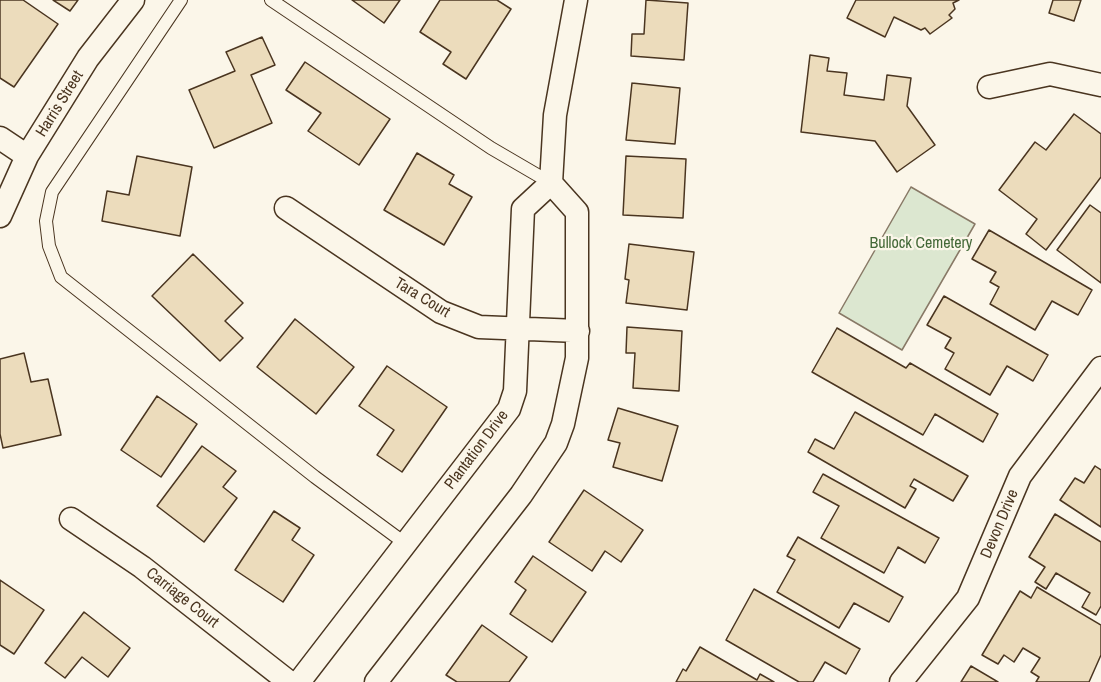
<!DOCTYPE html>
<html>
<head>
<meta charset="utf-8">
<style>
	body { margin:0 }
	canvas { display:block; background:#fbf6e9 }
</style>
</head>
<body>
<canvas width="1101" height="682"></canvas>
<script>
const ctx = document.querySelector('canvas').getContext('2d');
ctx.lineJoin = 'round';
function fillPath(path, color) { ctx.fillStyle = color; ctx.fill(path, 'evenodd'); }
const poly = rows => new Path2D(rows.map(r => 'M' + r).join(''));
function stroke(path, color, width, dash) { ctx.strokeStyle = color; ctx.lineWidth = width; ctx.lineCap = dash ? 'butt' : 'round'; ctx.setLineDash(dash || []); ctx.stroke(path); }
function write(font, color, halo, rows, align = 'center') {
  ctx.font = font + ' "Archivo Narrow",sans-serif'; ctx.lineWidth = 4.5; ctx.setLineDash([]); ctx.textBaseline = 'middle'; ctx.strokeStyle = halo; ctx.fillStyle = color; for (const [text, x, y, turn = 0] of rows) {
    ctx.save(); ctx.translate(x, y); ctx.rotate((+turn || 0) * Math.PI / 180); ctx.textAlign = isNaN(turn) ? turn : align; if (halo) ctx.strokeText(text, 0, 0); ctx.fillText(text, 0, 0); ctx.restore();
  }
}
const green = poly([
	[911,187,975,224,902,350,839,313,911,187]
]);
fillPath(green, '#dce7d0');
stroke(green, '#887966', 1.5);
const building = poly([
	[0,0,23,0,58,24,14,87,0,78,0,0],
	[53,0,78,0,70,11,53,0],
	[352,0,400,0,384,23,352,0],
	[440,0,497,0,511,9,466,79,443,64,451,52,420,32,440,0],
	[646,0,688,3,684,60,631,56,632,34,644,34,646,0],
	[856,0,959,0,953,3,955,9,949,15,952,18,930,34,925,28,921,30,894,17,885,37,847,18,856,0],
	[1053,0,1081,0,1074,21,1049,13,1053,0],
	[262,37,275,65,251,75,272,123,214,148,189,90,235,71,226,52,262,37],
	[810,55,829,58,827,71,847,73,844,95,884,100,887,75,911,78,907,106,935,145,897,172,875,141,801,132,810,55],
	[305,62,390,119,359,165,308,131,321,113,286,90,305,62],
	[632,83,680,88,675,144,626,140,632,83],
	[1074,114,1101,134,1101,177,1046,250,1026,234,1037,219,999,190,1035,142,1046,150,1074,114],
	[417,153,454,175,449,184,472,197,444,245,384,210,417,153],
	[137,156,192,167,180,236,102,221,107,191,129,195,137,156],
	[626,156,686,159,683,218,623,215,626,156],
	[1090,205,1101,213,1101,283,1057,250,1090,205],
	[989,230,1092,290,1078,315,1052,301,1035,330,990,304,999,287,990,282,996,272,972,259,989,230],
	[629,244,694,252,687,310,626,303,629,280,625,279,629,244],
	[193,254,243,303,225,321,243,338,220,361,152,296,193,254],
	[944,296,1048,355,1033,381,1007,366,990,395,945,369,954,353,945,348,951,338,927,325,944,296],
	[295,319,354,367,316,414,257,367,295,319],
	[627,327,682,331,679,391,633,388,635,353,626,353,627,327],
	[837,328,906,368,910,363,998,414,983,442,935,414,923,435,812,372,837,328],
	[24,353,31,382,48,379,61,435,3,448,0,434,0,359,24,353],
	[387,366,447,407,402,472,377,455,394,430,359,406,387,366],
	[157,396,197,424,161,477,121,450,157,396],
	[618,408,678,426,662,481,613,467,620,443,608,440,618,408],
	[855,412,968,476,953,501,914,479,910,486,916,489,905,508,808,452,815,439,834,449,855,412],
	[202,446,236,471,223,487,237,498,204,542,157,506,202,446],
	[1095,466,1101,470,1101,527,1060,500,1075,478,1084,483,1095,466],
	[823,474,939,538,925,563,898,547,884,573,821,538,839,506,813,492,823,474],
	[584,490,643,530,621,562,605,551,592,571,549,542,584,490],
	[274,511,300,528,292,540,314,555,283,602,235,570,274,511],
	[1055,514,1101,542,1101,606,1096,615,1082,607,1090,593,1056,573,1046,589,1035,582,1045,567,1029,557,1055,514],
	[798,537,903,597,889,622,854,603,839,628,777,592,795,560,787,556,798,537],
	[533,556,586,592,552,642,510,614,526,590,515,582,533,556],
	[0,580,44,610,14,654,0,645,0,580],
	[1037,587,1101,625,1101,655,1089,682,1036,682,1039,677,1031,672,1040,658,1023,648,1014,662,1004,655,998,664,982,655,1020,591,1031,598,1037,587],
	[754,589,860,649,846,674,825,662,813,682,799,682,726,640,754,589],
	[84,612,130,648,108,677,82,657,65,678,45,663,84,612],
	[482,625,527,657,509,682,457,682,446,675,482,625],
	[700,647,757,680,760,674,774,682,676,682,683,669,686,671,700,647],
	[971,666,998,682,961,682,971,666]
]);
fillPath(building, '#ecdcbc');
stroke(building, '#4a3520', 1.5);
const service = poly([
	[181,0,52,192,46,221,49,246,61,277,315,477,406,544],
	[271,0,491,148,551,183]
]);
const minor = poly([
	[989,87,1050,74,1101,85],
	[0,138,27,156],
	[286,208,441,312,479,327,578,331],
	[0,216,27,156,88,58,133,0],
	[71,519,142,567,289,682],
	[299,682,509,409,515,391,523,209,551,183],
	[376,682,521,495,556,443,563,424,577,358,577,212,551,183,555,115,576,0],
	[901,682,968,598,1020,476,1101,368]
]);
stroke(service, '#4a3520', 14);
stroke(minor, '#4a3520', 25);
stroke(service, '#fbf6e9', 12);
stroke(minor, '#fbf6e9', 22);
write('16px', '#4a3520', '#fbf6e9', [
	["Harris Street",60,104,-58],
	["Tara Court",422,298,31],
	["Plantation Drive",477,450,-53],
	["Devon Drive",1000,524,-67],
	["Carriage Court",182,598,38]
]);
write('16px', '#436837', '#fbf6e9', [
	["Bullock Cemetery",921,244]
]);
</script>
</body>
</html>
